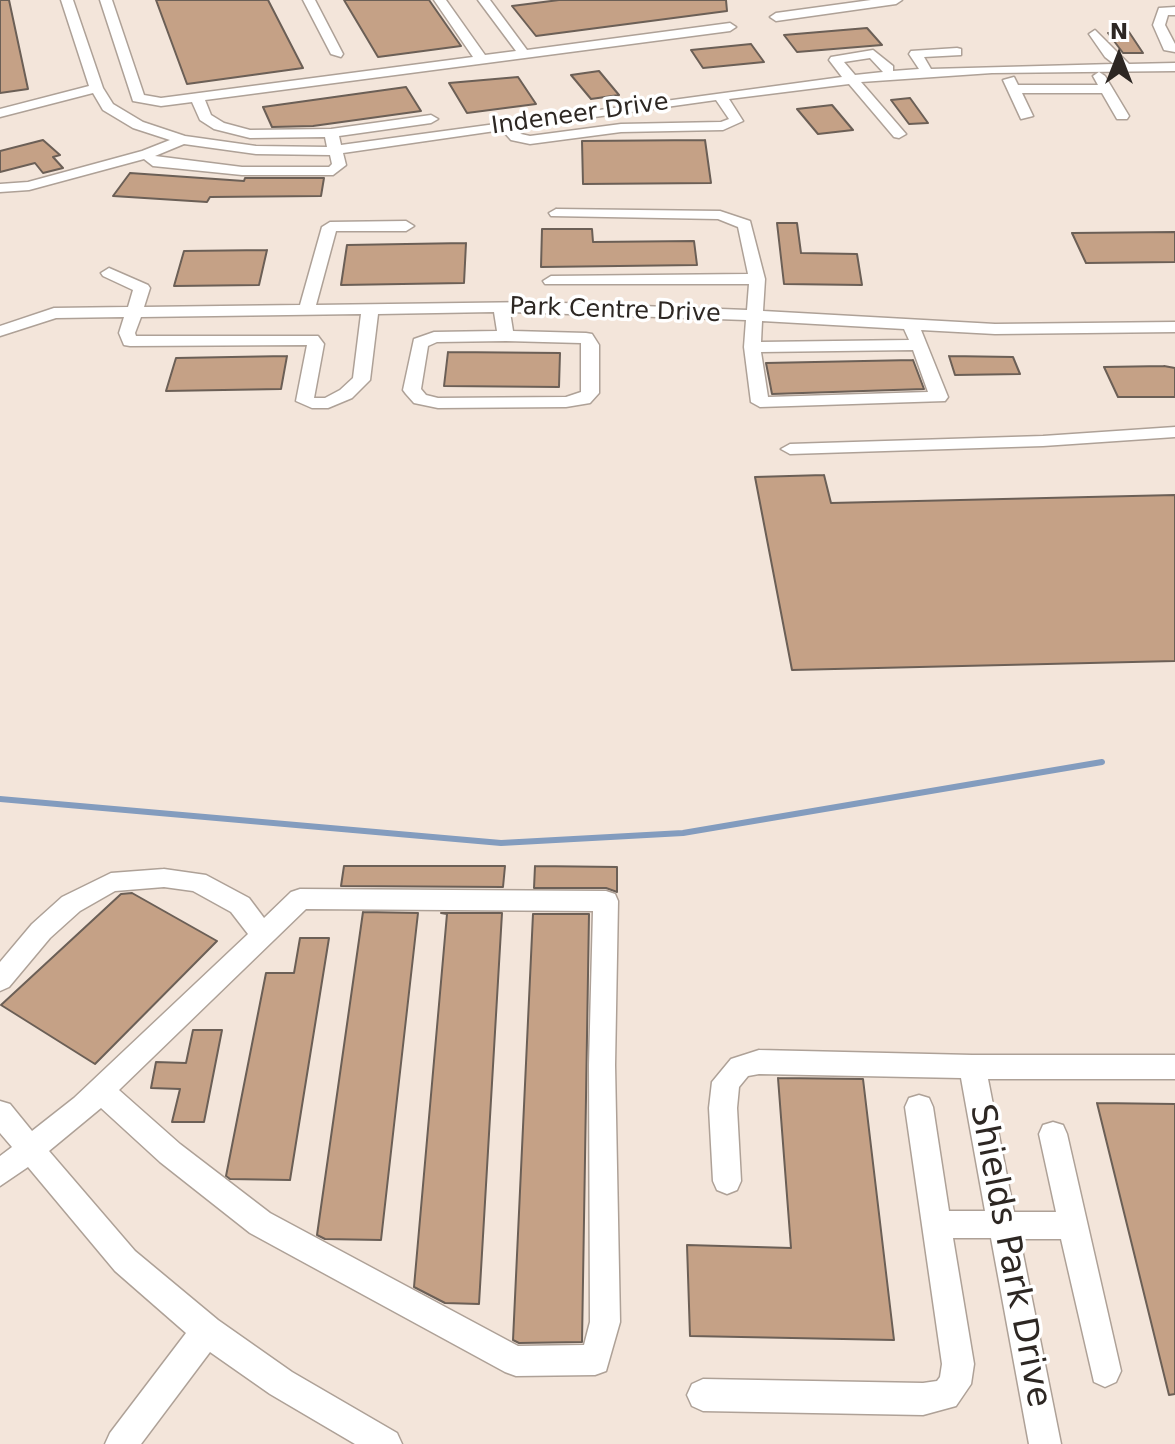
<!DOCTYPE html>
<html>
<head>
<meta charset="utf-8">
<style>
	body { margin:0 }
	#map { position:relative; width:1175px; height:1444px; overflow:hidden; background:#f3e5da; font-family:"DejaVu Sans",sans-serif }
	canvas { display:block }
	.north { position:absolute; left:1079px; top:16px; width:80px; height:80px; -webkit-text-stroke:6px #fff; paint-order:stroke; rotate:0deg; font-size:22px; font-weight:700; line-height:32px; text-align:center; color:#2d2723 }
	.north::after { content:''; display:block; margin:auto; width:28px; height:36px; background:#2d2723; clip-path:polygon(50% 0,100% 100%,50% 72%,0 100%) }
</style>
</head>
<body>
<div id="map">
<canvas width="1175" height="1444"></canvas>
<div class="north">N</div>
</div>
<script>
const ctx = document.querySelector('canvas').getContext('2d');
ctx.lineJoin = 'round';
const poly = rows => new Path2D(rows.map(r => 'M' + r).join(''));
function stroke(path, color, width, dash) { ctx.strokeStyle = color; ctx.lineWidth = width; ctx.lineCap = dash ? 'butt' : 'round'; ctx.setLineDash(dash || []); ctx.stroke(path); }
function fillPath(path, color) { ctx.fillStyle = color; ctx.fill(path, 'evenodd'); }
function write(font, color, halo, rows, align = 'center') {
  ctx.font = font + ' "DejaVu Sans",sans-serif'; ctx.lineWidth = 7; ctx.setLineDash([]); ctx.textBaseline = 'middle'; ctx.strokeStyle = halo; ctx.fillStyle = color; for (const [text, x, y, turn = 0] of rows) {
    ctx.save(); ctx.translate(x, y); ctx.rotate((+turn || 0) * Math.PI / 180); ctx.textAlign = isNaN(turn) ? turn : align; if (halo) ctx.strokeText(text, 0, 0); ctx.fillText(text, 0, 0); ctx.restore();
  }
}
stroke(poly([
	[0,799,501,843,683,833,1102,762]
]), '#839cbe', 6);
const building = poly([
	[0,0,9,0,28,89,0,93,0,0],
	[156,0,268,0,303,68,187,84,156,0],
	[344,0,429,0,461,46,378,57,344,0],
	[559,0,726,0,727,11,536,36,512,6,559,0],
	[867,28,882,45,797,52,784,35,867,28],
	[1129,32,1143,53,1123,53,1108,33,1129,32],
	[751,44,764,62,703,68,691,50,751,44],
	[599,71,619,95,591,99,571,75,599,71],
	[518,77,536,104,467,113,449,83,518,77],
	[406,87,421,111,313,126,272,127,263,107,406,87],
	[910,98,928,123,909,124,891,100,910,98],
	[832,105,853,130,818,134,797,109,832,105],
	[43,140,60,155,53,157,63,168,43,173,35,163,0,172,0,151,43,140],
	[705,140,711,183,583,184,582,141,705,140],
	[130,173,244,181,245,178,324,178,321,196,210,197,207,202,113,196,130,173],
	[777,223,797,223,801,253,857,254,862,285,784,284,777,223],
	[542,229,592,229,593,242,694,241,697,265,541,267,542,229],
	[1175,232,1175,262,1086,263,1072,233,1175,232],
	[466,243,464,283,341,285,347,245,466,243],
	[267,250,259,285,174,286,184,251,267,250],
	[448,352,560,353,559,387,444,386,448,352],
	[287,356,281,389,166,391,176,358,287,356],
	[949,356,1013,357,1020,374,955,375,949,356],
	[913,360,924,389,772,394,766,363,913,360],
	[1164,366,1175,368,1175,397,1118,397,1104,367,1164,366],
	[824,475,831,503,1175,495,1175,661,792,670,755,477,824,475],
	[344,866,505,866,503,887,341,886,344,866],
	[535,866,617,867,617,892,606,888,534,888,535,866],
	[132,893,217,941,95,1064,1,1005,121,894,132,893],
	[363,912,418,913,381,1240,325,1239,317,1235,363,912],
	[441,913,502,913,479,1304,445,1303,414,1287,447,914,441,913],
	[533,914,589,914,582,1342,519,1343,513,1340,533,914],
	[300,938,329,938,290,1180,230,1179,226,1176,266,973,294,973,300,938],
	[193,1030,222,1030,204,1122,172,1122,180,1089,151,1088,156,1062,186,1063,193,1030],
	[778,1078,863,1079,894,1340,690,1336,687,1245,791,1248,778,1078],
	[1097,1103,1175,1104,1175,1394,1169,1395,1097,1103]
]);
fillPath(building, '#c5a186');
stroke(building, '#6b5f56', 2);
const minor = poly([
	[61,0,73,0,103,88,113,104,143,122,185,136,256,146,327,147,325,137,250,138,214,129,200,120,192,102,161,106,133,101,100,0,112,0,144,95,161,98,473,57,434,0,446,0,485,55,516,51,478,0,490,0,527,50,730,23,736,27,730,31,205,100,211,115,224,123,250,130,331,129,431,115,438,119,431,123,339,136,341,145,842,77,829,60,831,57,873,50,893,66,893,71,919,69,909,54,911,51,957,48,961,49,961,55,924,57,931,69,1114,64,1105,57,1089,34,1095,30,1129,64,1175,63,1175,71,992,73,861,82,906,134,899,138,894,137,849,84,729,99,743,121,723,130,621,132,530,144,511,140,502,130,343,153,346,165,333,175,242,175,153,166,144,159,29,190,0,192,0,184,28,182,142,151,170,140,133,128,103,110,93,93,0,117,0,109,89,86,61,0],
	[870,58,883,72,855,75,844,62,870,58],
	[716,100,729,119,721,122,621,124,530,136,521,134,516,128,716,100],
	[184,144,256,154,330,155,332,164,329,167,242,167,155,156,184,144],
	[303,0,315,0,343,54,341,57,331,54,303,0],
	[871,0,902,0,896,4,776,21,770,17,776,13,871,0],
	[1175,7,1175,15,1168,15,1165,25,1175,44,1175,52,1164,50,1153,25,1159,8,1175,7],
	[1099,72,1105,76,1129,116,1127,119,1117,119,1102,93,1022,93,1033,116,1021,119,1003,80,1014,77,1018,85,1098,85,1093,76,1099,72],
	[556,209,720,211,750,221,765,279,763,311,995,324,1175,322,1175,332,995,334,921,330,948,397,945,401,760,407,751,402,744,347,746,320,510,312,513,331,586,333,592,334,599,345,599,393,590,403,566,407,438,408,414,403,406,394,403,390,414,339,434,332,497,331,494,312,378,314,370,380,352,398,328,408,312,408,296,401,307,345,130,346,124,345,119,333,124,317,56,318,0,336,0,326,54,308,128,307,133,290,103,276,101,273,109,268,148,285,150,288,144,307,300,305,322,227,330,222,406,221,414,226,406,231,336,231,316,305,536,302,747,310,749,284,545,284,543,281,551,276,748,274,738,227,718,219,551,216,549,213,556,209],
	[361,314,353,378,340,390,325,398,314,398,324,344,318,336,136,336,135,333,141,317,361,314],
	[762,321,904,329,909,340,761,342,762,321],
	[506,341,581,343,581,392,566,397,438,398,426,395,421,389,428,346,437,342,506,341],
	[913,350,928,392,768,397,761,352,913,350],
	[1175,427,1175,437,1043,446,790,454,781,449,790,444,1043,436,1175,427],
	[164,869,206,875,249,898,264,918,291,892,300,889,606,891,615,894,618,901,615,1065,620,1322,606,1371,595,1375,516,1376,505,1372,250,1233,160,1162,101,1108,49,1151,135,1251,218,1320,292,1372,397,1433,402,1444,355,1444,270,1394,210,1352,141,1444,105,1444,110,1433,186,1333,115,1271,28,1167,0,1186,0,1156,12,1147,0,1133,0,1101,10,1104,32,1131,74,1098,248,934,231,912,193,891,164,887,115,891,80,911,50,938,9,987,0,991,0,962,32,924,62,897,111,873,164,869],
	[306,909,593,911,589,1065,590,1322,584,1345,518,1346,270,1213,180,1144,119,1090,306,909],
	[759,1050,972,1055,1175,1055,1175,1079,988,1079,1014,1212,1056,1212,1039,1134,1043,1125,1053,1122,1063,1125,1067,1134,1121,1371,1116,1382,1105,1387,1094,1382,1061,1239,1020,1239,1061,1444,1029,1444,991,1238,953,1238,974,1364,971,1384,956,1406,923,1415,703,1411,692,1406,687,1395,692,1384,703,1379,923,1383,937,1381,940,1377,942,1364,905,1107,909,1098,919,1095,929,1098,933,1107,949,1211,985,1211,961,1078,759,1074,748,1076,739,1087,737,1108,741,1181,737,1190,727,1194,717,1190,713,1181,709,1108,712,1082,731,1059,759,1050]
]);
stroke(minor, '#aea197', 3);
fillPath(minor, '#fff');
write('24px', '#2d2723', '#fff', [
	["Indeneer Drive",580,115,-8],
	["Park Centre Drive",615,311,2]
]);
write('34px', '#2d2723', '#fff', [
	["Shields Park Drive",1009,1256,79]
]);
</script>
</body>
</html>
